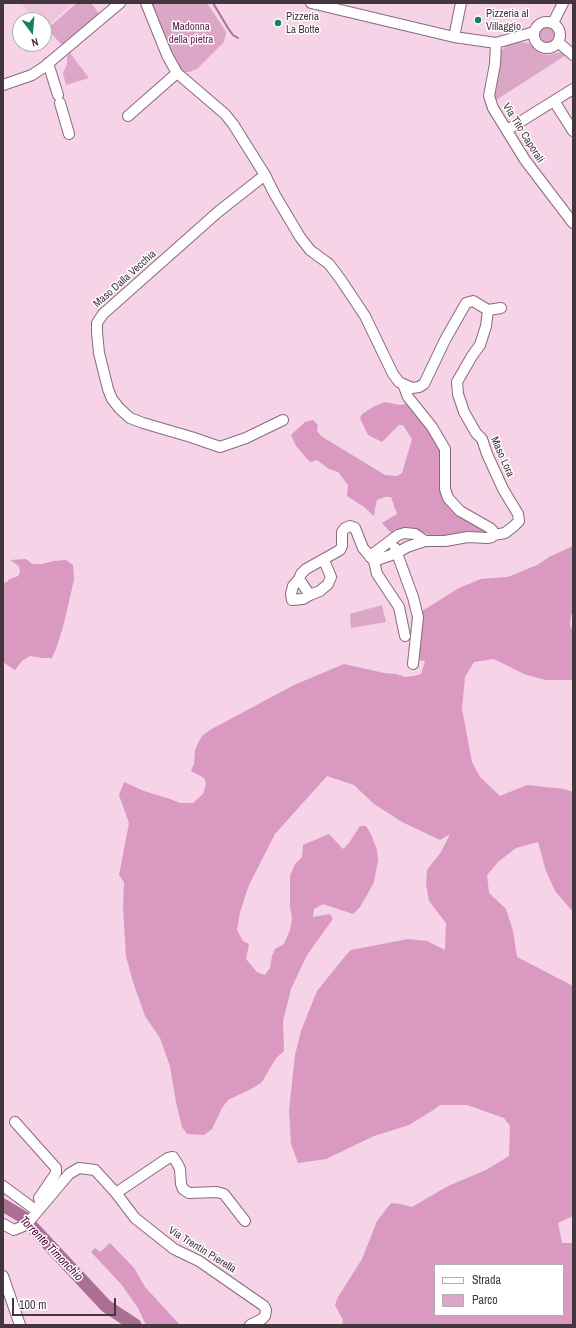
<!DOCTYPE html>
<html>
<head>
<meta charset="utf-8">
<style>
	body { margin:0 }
	#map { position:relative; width:576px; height:1328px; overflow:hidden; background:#f6d3e7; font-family:"Archivo Narrow",sans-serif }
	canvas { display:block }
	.frame { position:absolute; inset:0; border:4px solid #44363e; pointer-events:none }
	.legend { position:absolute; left:434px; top:1264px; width:130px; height:52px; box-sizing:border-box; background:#fff; border:1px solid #b4afb2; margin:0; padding:5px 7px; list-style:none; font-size:12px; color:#44363e }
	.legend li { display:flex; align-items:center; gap:8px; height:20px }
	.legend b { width:20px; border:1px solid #b4afb2 }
	.north { position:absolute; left:12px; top:12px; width:40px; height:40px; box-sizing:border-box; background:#fff; border:1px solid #b4afb2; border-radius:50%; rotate:164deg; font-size:11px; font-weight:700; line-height:16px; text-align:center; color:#44363e }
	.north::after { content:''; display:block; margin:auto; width:14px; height:18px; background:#18805a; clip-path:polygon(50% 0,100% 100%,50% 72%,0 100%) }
	.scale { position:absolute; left:12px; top:1298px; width:104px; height:18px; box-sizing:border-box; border:2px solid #44363e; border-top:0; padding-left:5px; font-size:12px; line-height:14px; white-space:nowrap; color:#44363e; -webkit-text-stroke:3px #fff; paint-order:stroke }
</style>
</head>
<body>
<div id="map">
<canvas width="576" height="1328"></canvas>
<div class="frame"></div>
<ul class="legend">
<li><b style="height:5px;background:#fff"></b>Strada</li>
<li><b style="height:11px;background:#dca6c6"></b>Parco</li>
</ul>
<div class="north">N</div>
<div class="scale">100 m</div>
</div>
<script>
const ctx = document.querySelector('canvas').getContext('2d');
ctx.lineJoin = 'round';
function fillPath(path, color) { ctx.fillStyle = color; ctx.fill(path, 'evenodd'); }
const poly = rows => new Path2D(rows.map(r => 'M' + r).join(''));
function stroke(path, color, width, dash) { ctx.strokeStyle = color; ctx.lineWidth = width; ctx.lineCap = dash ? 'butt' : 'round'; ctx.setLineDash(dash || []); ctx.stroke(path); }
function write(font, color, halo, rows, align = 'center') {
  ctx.font = font + ' "Archivo Narrow",sans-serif'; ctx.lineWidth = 3; ctx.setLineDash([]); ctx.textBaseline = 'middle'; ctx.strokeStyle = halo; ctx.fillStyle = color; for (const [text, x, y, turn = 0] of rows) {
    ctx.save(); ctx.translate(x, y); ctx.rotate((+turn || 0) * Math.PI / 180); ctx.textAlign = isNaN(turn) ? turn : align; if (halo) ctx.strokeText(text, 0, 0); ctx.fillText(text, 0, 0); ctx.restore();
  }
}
fillPath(poly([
	[20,3,73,3,44,29,44,20,36,20]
]), '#efc5dd');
fillPath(poly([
	[77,3,91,3,100,15,63,46,47,29],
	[148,3,207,3,225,30,226,33,224,42,197,69,189,72,178,72],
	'538 35a9 9 0 1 1 18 0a9 9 0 1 1-18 0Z',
	[519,42,529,43,536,51,542,54,549,55,562,52,566,55,493,102,500,52,507,45],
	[70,53,89,78,66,85,63,73,67,64,67,56],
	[382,605,386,622,351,628,350,614]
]), '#dca6c6');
fillPath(poly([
	[384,402,400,405,411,403,440,447,440,473,443,494,492,533,460,533,434,537,416,529,411,528,401,529,392,534,382,523,397,514,391,497,384,497,377,500,375,509,374,516,364,507,347,496,348,485,338,472,329,469,317,460,310,462,296,446,291,435,305,422,313,420,318,425,317,431,321,436,385,475,397,476,402,473,412,439,403,425,399,425,382,442,368,435,360,418,362,414,373,407],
	[573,546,573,615,571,614,570,625,573,632,573,680,545,680,524,674,494,659,474,662,465,677,462,709,472,762,480,777,500,796,527,785,564,789,573,792,573,912,555,891,546,871,538,842,516,848,498,862,487,875,489,893,506,909,513,931,517,957,573,986,573,1216,558,1223,562,1243,573,1243,573,1325,342,1325,343,1320,335,1305,338,1297,362,1259,377,1221,391,1203,400,1204,412,1207,448,1186,486,1170,509,1156,510,1126,504,1118,467,1105,440,1105,435,1109,409,1125,374,1136,326,1159,298,1163,291,1144,289,1110,295,1055,301,1031,317,991,346,955,351,950,408,939,427,941,445,950,446,923,429,901,426,884,427,870,441,852,450,834,440,840,402,822,374,804,354,785,327,776,275,834,249,885,240,912,237,930,243,941,249,944,246,959,257,972,265,975,270,968,272,956,275,949,284,944,290,930,292,918,290,907,290,876,295,864,302,857,303,845,329,834,343,849,349,843,360,826,366,826,371,834,377,850,378,860,374,882,367,895,360,907,353,914,323,904,314,909,313,917,330,914,333,919,307,955,291,989,283,1021,284,1051,276,1058,262,1082,253,1088,228,1100,222,1108,212,1129,204,1135,187,1134,182,1127,176,1102,170,1066,160,1038,145,1016,133,982,126,956,123,908,124,882,119,875,129,823,119,795,124,782,144,791,170,799,180,803,193,803,203,794,206,784,204,778,191,771,194,764,195,751,198,743,202,736,210,730,294,685,344,664,384,673,396,674,405,677,414,676,421,674,425,661,418,660,419,613,459,588,481,579,508,577,537,565,549,557],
	[435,1265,563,1265,563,1315,435,1315],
	[26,559,32,564,42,564,54,561,66,560,73,565,74,580,63,627,56,649,52,658,43,658,30,656,22,661,15,670,3,662,3,584,8,581,8,580,18,576,20,573,19,566,10,560],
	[110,1243,134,1268,145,1287,180,1325,146,1325,138,1308,121,1284,91,1252,95,1248,100,1252]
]), '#d999c0');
stroke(poly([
	[213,3,228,28,233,35,238,38]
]), '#ac6f94', 2);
stroke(poly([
	[3,1205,23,1217,106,1306,135,1325]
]), '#ac6f94', 13);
const minor = poly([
	[146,3,167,55,177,73,225,114,233,124,265,175,275,195,300,237,310,250,329,264,341,280,365,316,393,374,399,382,412,388,419,387,424,384,445,340,466,303,473,301,488,310,501,308],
	[311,3,454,37,496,43,534,32],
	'534 35a13 13 0 1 1 26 0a13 13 0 1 1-26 0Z',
	[553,23,563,3],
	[454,37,461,3],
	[558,42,573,55],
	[496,43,495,64,489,96,493,108,525,160,573,223],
	[48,63,58,95],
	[3,85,32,75,44,67,120,3],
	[554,101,573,131],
	[60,103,69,134],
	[128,116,177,73],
	[507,130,573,89],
	[265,175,218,212,103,314,97,323,97,332,99,353,108,389,112,399,119,408,130,418,143,423,191,437,220,447,246,438,283,420],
	[488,310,486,326,480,345,472,356,457,382,458,394,464,412,476,433,482,439,487,454,503,489,518,514,519,521,514,526,505,533,494,535],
	[395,548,413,597,418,617,413,664],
	[370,557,374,553,398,535,405,533,415,534,425,541,445,541,468,537,487,538,492,537,494,534,493,531,490,528,460,511,448,498,445,489,445,449,432,427,408,397,403,384],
	[374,561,377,574,399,607,405,636],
	[299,579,310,595,320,591,328,584,331,577,326,565,322,560],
	[310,595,303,599,292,600,291,594,293,586,299,579,301,574,306,569,340,550,342,546,342,532,345,528,350,526,355,528,363,548,374,561,397,553,407,547,425,541],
	[15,1122,56,1168,56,1173,39,1198,41,1206],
	[3,1186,37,1211],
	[116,1193,168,1158,173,1157,177,1163,180,1169,181,1184,183,1189,189,1193,217,1192,224,1194,245,1221],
	[3,1224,14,1230,26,1225,69,1174,79,1168,95,1170,116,1193,135,1218,174,1249,199,1261,264,1306,266,1310,265,1316,262,1319,250,1325],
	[3,1276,20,1325]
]);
stroke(minor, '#896a7d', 12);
stroke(minor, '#fff', 10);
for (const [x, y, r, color] of [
	[478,20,4,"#18805a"],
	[278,23,4,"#18805a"]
]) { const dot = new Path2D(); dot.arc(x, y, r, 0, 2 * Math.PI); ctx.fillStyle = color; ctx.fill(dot); stroke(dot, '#fff', 1.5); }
write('11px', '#44363e', '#fff', [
	["Pizzeria al",486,14],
	["Villaggio",486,27],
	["Pizzeria",286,17],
	["La Botte",286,30]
], 'left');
write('11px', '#681d50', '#fff', [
	["Madonna",191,27],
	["della pietra",191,40]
]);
write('11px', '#44363e', '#fff', [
	["Via Tito Caporali",523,133,58],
	["Maso Dalla Vecchia",125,279,-42],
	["Maso Lora",502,457,66],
	["Via Trentin Pierella",202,1250,32]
]);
write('italic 12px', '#53063d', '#fff', [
	["Torrente Timonchio",51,1249,46]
]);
</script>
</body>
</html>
